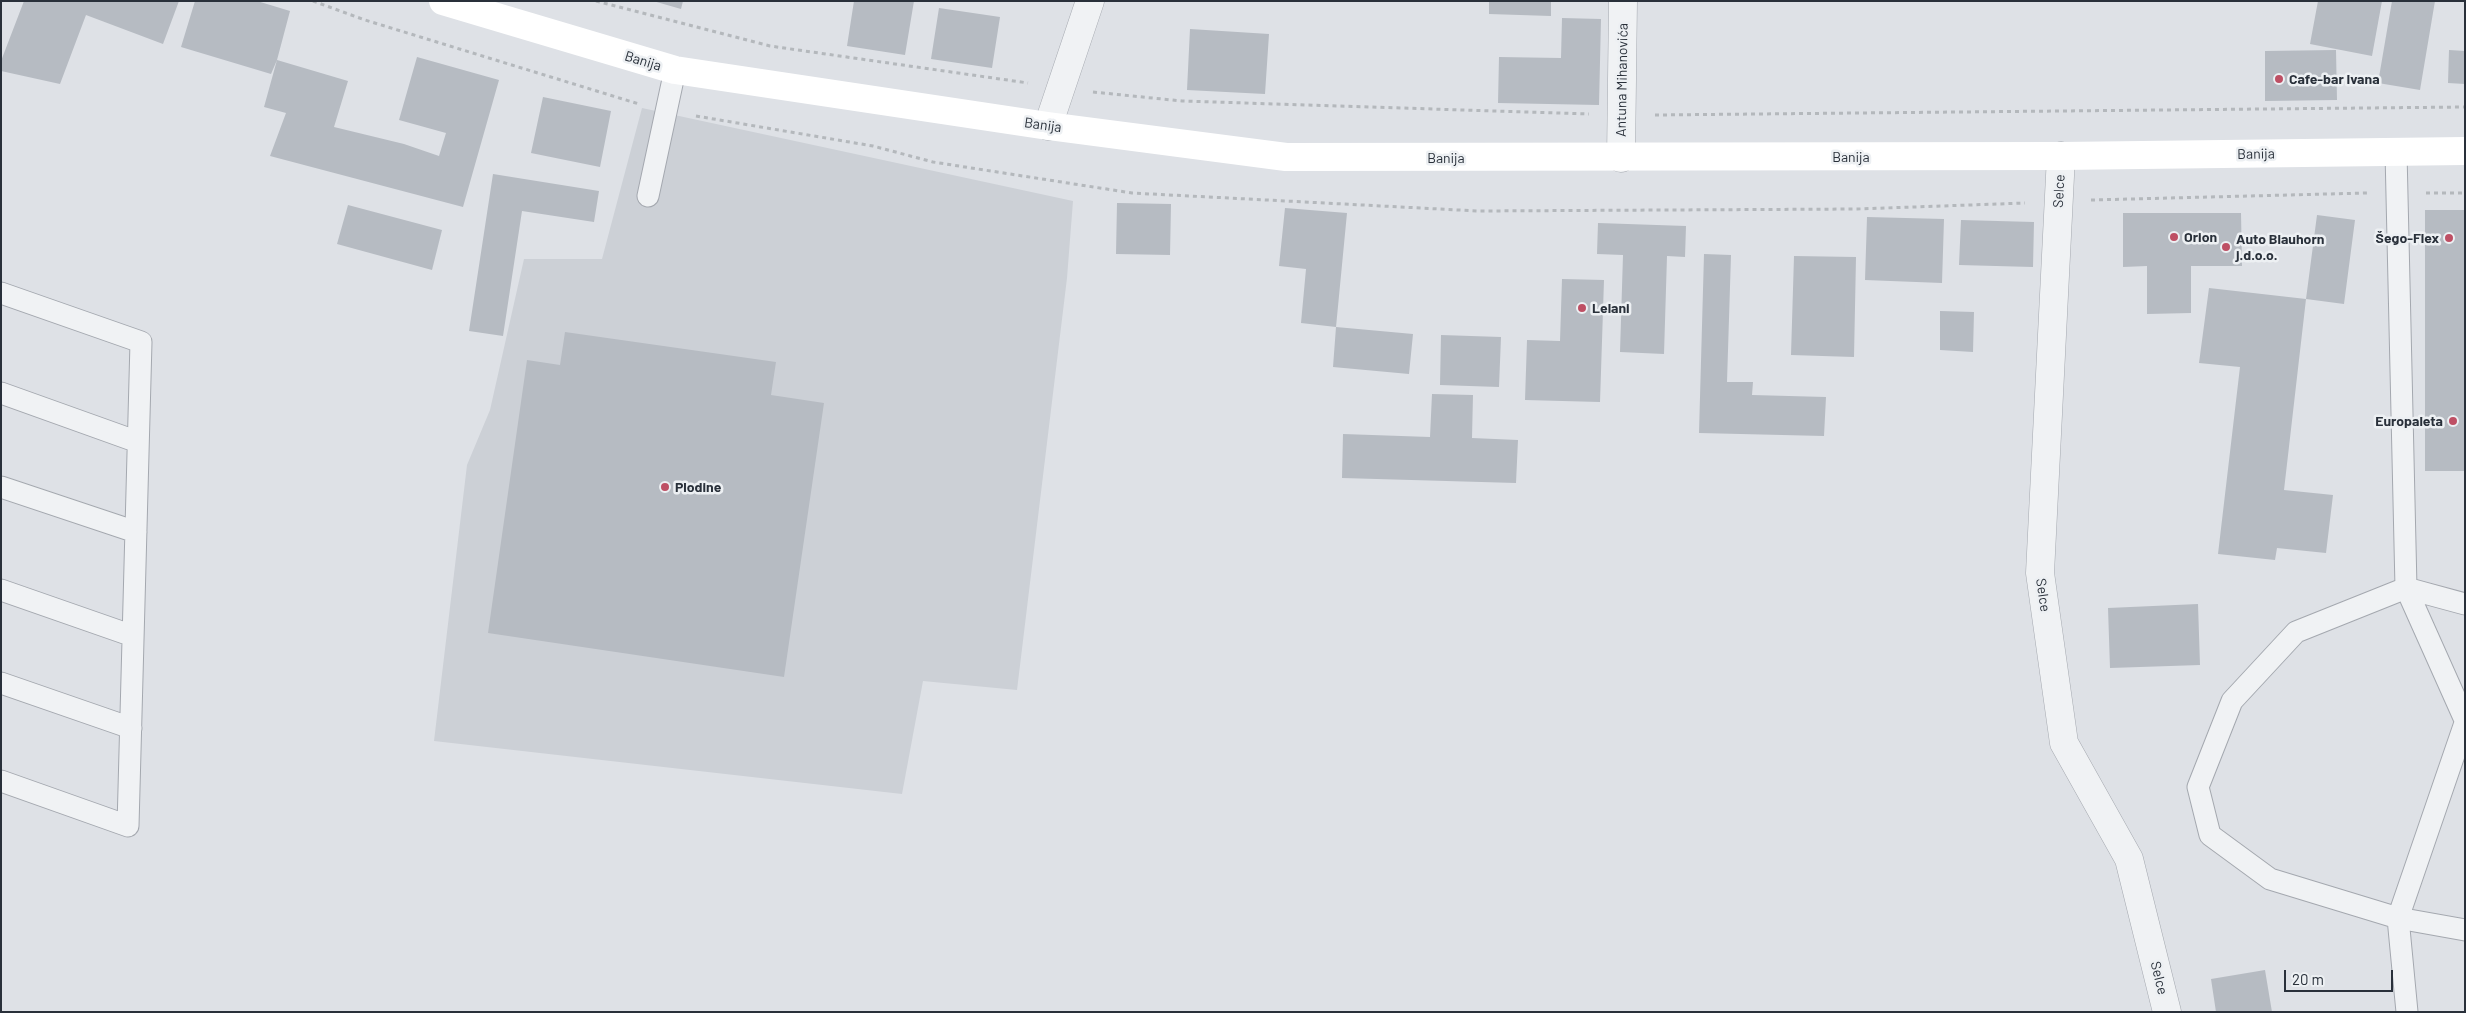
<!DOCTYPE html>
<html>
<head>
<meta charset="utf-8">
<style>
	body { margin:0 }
	#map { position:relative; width:2466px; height:1013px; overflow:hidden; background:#dee1e6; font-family:Barlow,sans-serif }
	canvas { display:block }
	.frame { position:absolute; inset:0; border:2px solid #29303a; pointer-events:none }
	.scale { position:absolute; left:2284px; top:970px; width:109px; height:22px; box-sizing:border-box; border:2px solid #29303a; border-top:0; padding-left:6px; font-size:15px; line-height:18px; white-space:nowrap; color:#29303a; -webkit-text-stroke:4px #edf0f3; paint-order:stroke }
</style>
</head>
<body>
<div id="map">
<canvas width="2466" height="1013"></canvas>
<div class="frame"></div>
<div class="scale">20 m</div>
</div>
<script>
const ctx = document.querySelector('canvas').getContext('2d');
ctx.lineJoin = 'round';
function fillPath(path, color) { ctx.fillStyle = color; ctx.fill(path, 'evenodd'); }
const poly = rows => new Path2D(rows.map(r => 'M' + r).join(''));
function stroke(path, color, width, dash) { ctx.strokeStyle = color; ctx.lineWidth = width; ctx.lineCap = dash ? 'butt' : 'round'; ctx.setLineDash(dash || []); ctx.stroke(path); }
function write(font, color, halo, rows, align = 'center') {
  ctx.font = font + ' Barlow,sans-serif'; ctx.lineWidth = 5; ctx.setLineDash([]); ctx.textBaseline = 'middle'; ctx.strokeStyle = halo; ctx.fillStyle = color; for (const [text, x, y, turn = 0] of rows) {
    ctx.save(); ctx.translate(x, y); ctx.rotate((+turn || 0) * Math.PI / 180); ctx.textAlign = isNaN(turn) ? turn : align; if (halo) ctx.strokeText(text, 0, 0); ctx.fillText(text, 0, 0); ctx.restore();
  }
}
fillPath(poly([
	[642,108,1073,201,1067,278,1017,690,923,681,902,794,434,741,467,465,490,410,524,259,602,259]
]), '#ccd0d6');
fillPath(poly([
	[24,1,179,1,163,44,86,15,60,84,1,71,1,61],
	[195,1,257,1,290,11,277,60,271,74,181,47],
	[653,1,683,1,681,9],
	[854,1,914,1,905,55,847,46],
	[1489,1,1551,1,1551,16,1489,14],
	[2318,1,2382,1,2372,56,2310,44],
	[2392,1,2435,1,2420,90,2378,83],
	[939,8,1000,17,992,68,931,59],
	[1562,18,1601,19,1599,105,1498,103,1499,57,1561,58],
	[1190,29,1269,34,1265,94,1187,90],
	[2336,50,2337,100,2265,101,2265,51],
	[2449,50,2465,51,2465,84,2448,83],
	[417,57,499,80,463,207,270,156,286,113,264,107,277,60,348,81,334,127,404,144,439,156,446,133,399,120],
	[543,97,611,111,600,167,531,153],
	[493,174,599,191,594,222,522,211,503,336,469,331],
	[1117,203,1171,204,1170,255,1116,254],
	[348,205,442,230,432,270,337,244],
	[1285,208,1347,213,1336,327,1301,323,1306,269,1279,266],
	[2425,210,2465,210,2465,471,2425,471],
	[2123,213,2241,213,2242,266,2191,266,2191,313,2147,314,2147,266,2123,267],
	[2317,215,2355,220,2344,304,2306,299],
	[1867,217,1944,219,1942,283,1865,280],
	[1961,220,2034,222,2033,267,1959,265],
	[1598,223,1686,226,1685,257,1667,256,1664,354,1620,352,1623,255,1597,254],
	[1704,254,1731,255,1727,382,1753,382,1752,395,1826,397,1824,436,1699,433],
	[1794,256,1856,257,1854,357,1791,355],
	[1562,279,1604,280,1600,402,1525,400,1527,340,1560,341],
	[2209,288,2306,299,2284,490,2333,495,2326,553,2277,548,2275,560,2218,554,2240,367,2199,363],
	[1940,311,1974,312,1973,352,1940,350],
	[1336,327,1413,334,1409,374,1333,367],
	[565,332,776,362,771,395,824,403,784,677,488,633,527,360,560,365],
	[1441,335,1501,337,1499,387,1440,385],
	[1432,394,1473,395,1472,438,1518,440,1516,483,1342,478,1343,434,1430,437],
	[2198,604,2200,665,2110,668,2108,608],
	[2265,970,2272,1012,2216,1012,2211,979]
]), '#b6bbc2');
const service = poly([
	[2396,152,2406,588,2465,720],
	[648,196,675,70],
	[1,293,141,342,128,826,1,781],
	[1,393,138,442],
	[1,487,136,532],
	[1,590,133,636],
	[2465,604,2406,588,2296,632,2232,701,2198,787,2210,835,2270,879,2398,918,2465,930],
	[1,683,131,728],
	[2407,1012,2398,918,2465,723]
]);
const minor = poly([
	[1048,126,1090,1],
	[2061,156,2040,573,2064,743,2129,859,2167,1012],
	[1621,158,1623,1]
]);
stroke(service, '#a4a8af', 23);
stroke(minor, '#a4a8af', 29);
stroke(poly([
	[313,1,365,20,639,104],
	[596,1,770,46,1028,83],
	[1093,92,1182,101,1589,114],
	[1655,115,2465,107],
	[696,116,873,146,933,162,1132,193,1478,211,1857,209,2025,203],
	[2426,193,2465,193],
	[2091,200,2367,193]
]), '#b4b8bc', 3, [4, 4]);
stroke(service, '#f0f2f4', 21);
stroke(minor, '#f0f2f4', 28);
stroke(poly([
	[443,1,675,70,1048,126,1286,157,2061,156,2465,151]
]), '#fff', 28);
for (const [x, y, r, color] of [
	[2279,79,5,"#be4f64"],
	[2174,237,5,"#be4f64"],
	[2449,238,5,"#be4f64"],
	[2226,247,5,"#be4f64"],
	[1582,308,5,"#be4f64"],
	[2453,421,5,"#be4f64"],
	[665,487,5,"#be4f64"]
]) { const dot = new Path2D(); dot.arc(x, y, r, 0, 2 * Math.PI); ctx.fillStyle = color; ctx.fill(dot); stroke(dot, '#edf0f3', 2); }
write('14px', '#29303a', '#edf0f3', [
	["Banija",643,61,17],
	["Antuna Mihanovića",1622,80,-89],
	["Banija",1043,125,8],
	["Banija",2256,154,-1],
	["Banija",1851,157],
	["Banija",1446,158],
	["Selce",2059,191,-87],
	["Selce",2043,595,82],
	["Selce",2159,978,76]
]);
write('bold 14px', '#29303a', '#edf0f3', [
	["Cafe-bar Ivana",2289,79],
	["Orion",2184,237],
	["Šego-Flex",2439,238,"right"],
	["Auto Blauhorn",2236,239],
	["j.d.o.o.",2236,255],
	["Lelani",1592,308],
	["Europaleta",2443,421,"right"],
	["Plodine",675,487]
], 'left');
</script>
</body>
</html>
